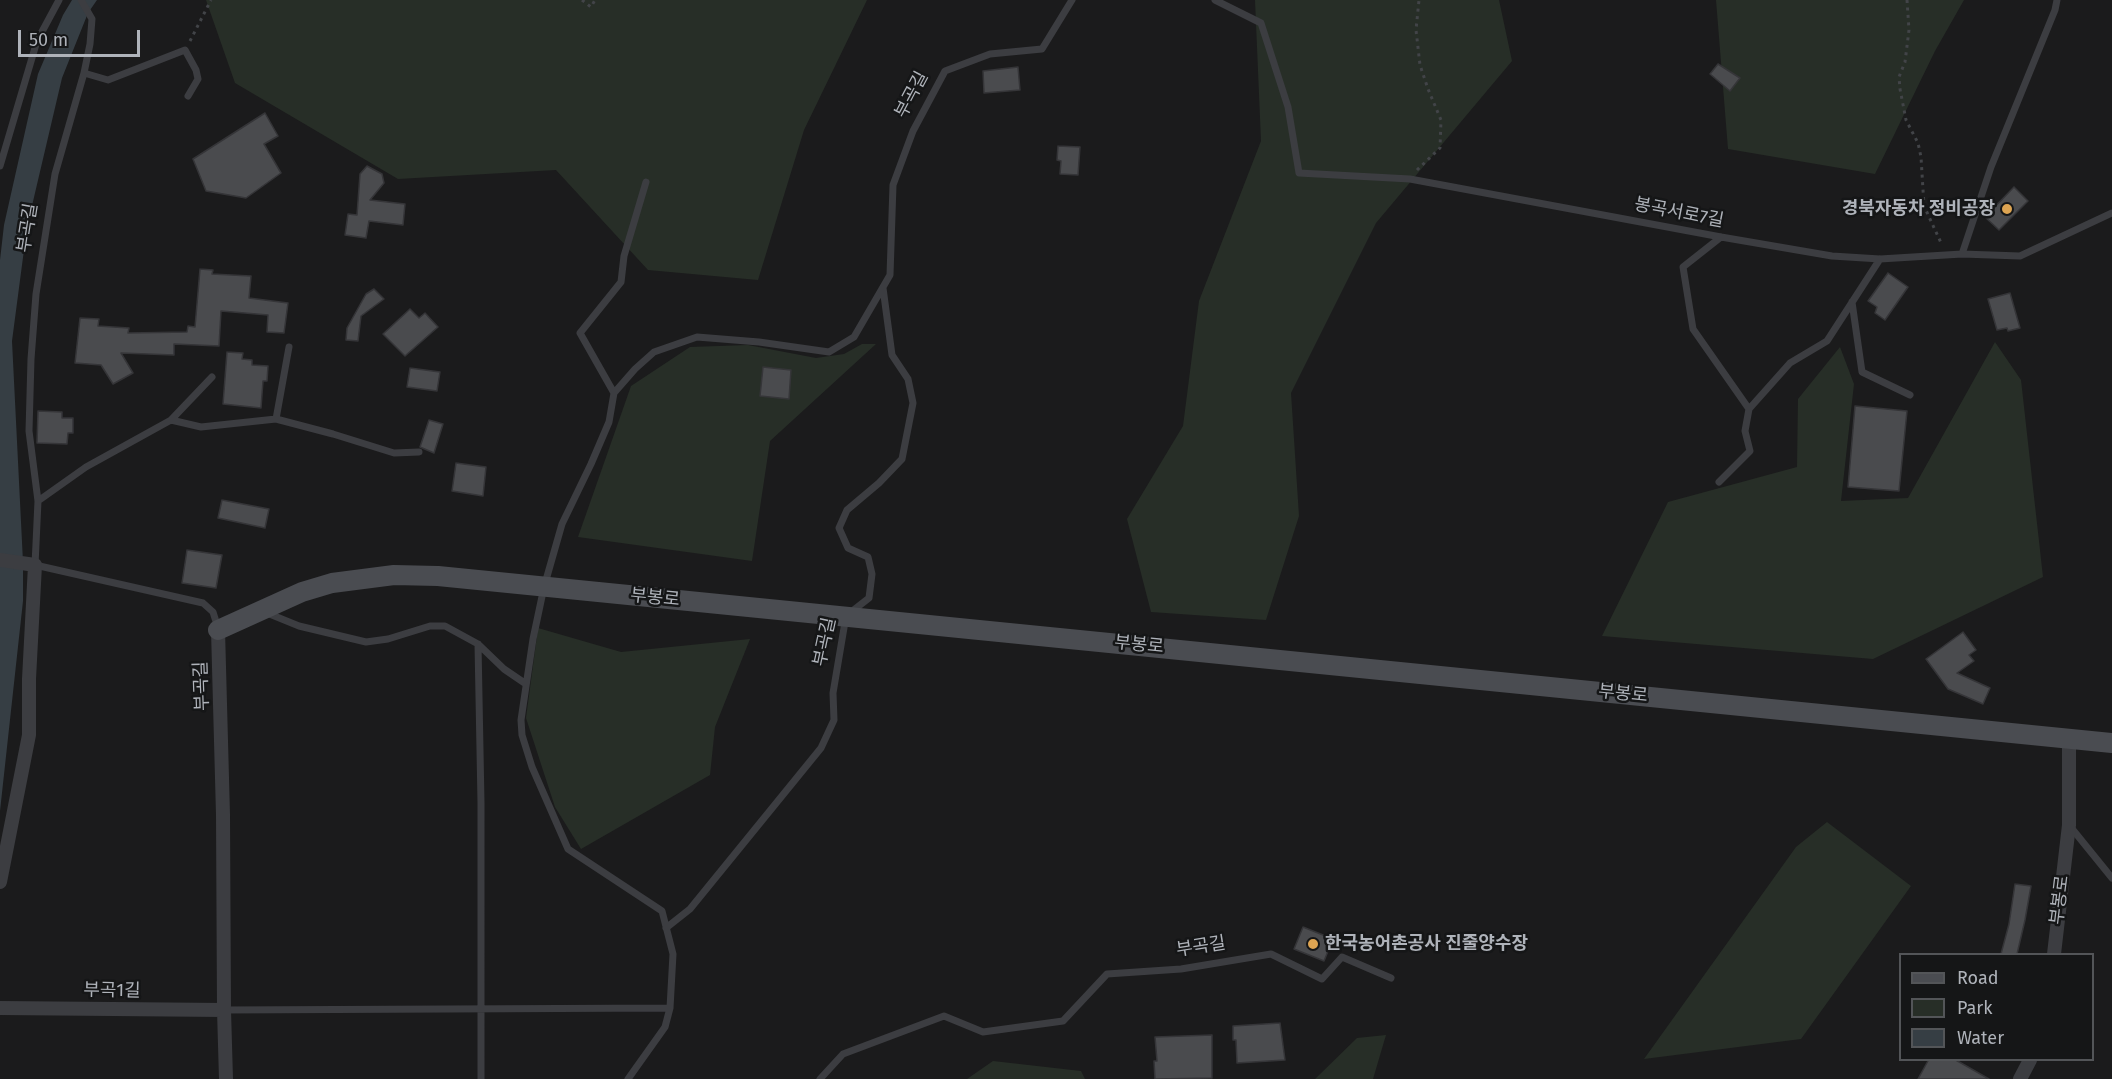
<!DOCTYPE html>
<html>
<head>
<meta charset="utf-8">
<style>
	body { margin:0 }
	#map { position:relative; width:2112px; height:1079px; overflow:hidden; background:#1b1b1c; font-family:"Fira Sans",sans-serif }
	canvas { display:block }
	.legend { position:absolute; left:1899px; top:953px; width:195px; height:108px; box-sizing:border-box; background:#151617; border:2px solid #535558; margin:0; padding:8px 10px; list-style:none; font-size:18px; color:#afb3ba }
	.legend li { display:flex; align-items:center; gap:12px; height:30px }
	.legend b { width:30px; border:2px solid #535558 }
	.scale { position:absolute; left:18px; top:30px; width:122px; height:27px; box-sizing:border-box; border:3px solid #afb3ba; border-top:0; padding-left:8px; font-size:18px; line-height:21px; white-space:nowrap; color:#afb3ba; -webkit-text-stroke:4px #151617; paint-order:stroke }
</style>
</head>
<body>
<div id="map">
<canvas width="2112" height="1079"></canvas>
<ul class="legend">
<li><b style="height:8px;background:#4a4c51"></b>Road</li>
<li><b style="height:16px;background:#272e27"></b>Park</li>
<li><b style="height:16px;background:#363e44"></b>Water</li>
</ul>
<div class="scale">50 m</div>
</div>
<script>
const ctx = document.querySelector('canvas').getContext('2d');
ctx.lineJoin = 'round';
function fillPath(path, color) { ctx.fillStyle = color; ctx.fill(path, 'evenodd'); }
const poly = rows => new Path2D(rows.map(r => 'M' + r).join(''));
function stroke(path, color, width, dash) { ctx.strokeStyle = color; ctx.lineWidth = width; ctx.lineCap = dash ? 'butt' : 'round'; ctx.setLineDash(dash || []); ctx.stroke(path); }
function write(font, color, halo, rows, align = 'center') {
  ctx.font = font + ' "Fira Sans","Noto Sans KR",sans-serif'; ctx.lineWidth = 5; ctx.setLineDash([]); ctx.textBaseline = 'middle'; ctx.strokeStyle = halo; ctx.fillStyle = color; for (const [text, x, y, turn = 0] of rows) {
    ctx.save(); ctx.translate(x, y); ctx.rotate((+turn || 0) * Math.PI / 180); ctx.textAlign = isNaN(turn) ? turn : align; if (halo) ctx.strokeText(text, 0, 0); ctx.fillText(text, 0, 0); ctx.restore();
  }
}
fillPath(poly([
	[206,0,867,0,804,130,758,280,648,270,556,170,398,179,235,83],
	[1255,0,1499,0,1512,61,1376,223,1291,393,1299,516,1266,620,1151,612,1127,519,1183,426,1199,301,1261,141],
	[1716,0,1964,0,1935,51,1875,174,1728,149],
	[1995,342,2021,380,2043,577,1873,659,1602,636,1668,502,1797,467,1798,399,1840,347,1854,384,1841,501,1908,498],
	[862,344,876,344,770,441,752,561,578,537,631,386,690,347,748,345,816,358,844,354],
	[538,628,621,652,750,639,715,727,710,775,581,849,555,807,526,718],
	[1827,822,1911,886,1801,1039,1644,1059,1796,847],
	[1386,1035,1373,1079,1315,1079,1357,1038],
	[993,1061,1081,1071,1085,1079,967,1079]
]), '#272e27');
fillPath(poly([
	[72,0,97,0,88,13,62,78,27,227,12,341,23,562,23,601,0,811,0,260,4,225,38,74,63,15]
]), '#363e44');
const building = poly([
	[1718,64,1740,78,1730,91,1710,74,1718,64],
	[1018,67,1020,90,984,93,983,71,1018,67],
	[265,113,278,136,264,144,281,173,246,198,206,191,193,159,265,113],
	[1058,146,1080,147,1078,175,1060,174,1061,161,1057,160,1058,146],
	[367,166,382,174,384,183,370,200,405,204,403,225,369,221,366,238,345,235,348,214,357,215,360,174,367,166],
	[2014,187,2028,201,1999,230,1985,217,2014,187],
	[200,269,213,270,212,274,251,276,249,298,288,303,284,333,267,332,268,315,221,311,219,346,174,344,174,355,121,353,133,373,113,384,101,365,75,363,80,318,99,319,98,326,129,328,128,333,187,332,188,326,195,327,200,269],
	[1888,273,1908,287,1885,320,1875,313,1877,307,1868,301,1888,273],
	[374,289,384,299,361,316,358,341,346,340,347,328,366,294,374,289],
	[2010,293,2020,328,2008,331,2007,328,1997,330,1988,299,2010,293],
	[410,309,419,318,425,313,438,327,405,356,383,334,410,309],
	[227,352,243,353,242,359,252,360,252,365,268,366,267,381,263,381,261,408,223,404,227,352],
	[763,367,791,370,789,399,760,396,763,367],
	[410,368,440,372,437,391,407,387,410,368],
	[1855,406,1907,411,1899,491,1848,487,1855,406],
	[38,411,62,412,62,418,73,418,73,433,68,433,67,444,37,443,38,411],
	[429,420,443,424,434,453,420,447,429,420],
	[456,463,486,467,483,496,452,491,456,463],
	[222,500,269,509,265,528,218,518,222,500],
	[187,550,222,555,216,588,182,583,187,550],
	[1963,632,1976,650,1969,655,1974,661,1957,673,1990,688,1983,704,1948,689,1926,659,1963,632],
	[2015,884,2031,886,2025,920,2017,954,2001,954,2009,924,2015,884],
	[1303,927,1333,939,1324,961,1294,949,1303,927],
	[1280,1023,1285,1060,1237,1063,1236,1040,1233,1040,1233,1026,1280,1023],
	[1212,1035,1212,1078,1155,1079,1154,1061,1157,1061,1155,1037,1212,1035],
	[1929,1059,1954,1059,1989,1079,1918,1079,1929,1059]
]);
fillPath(building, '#4a4b4e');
stroke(building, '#353538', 1.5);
stroke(poly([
	[582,0,591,7,595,0],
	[1907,0,1909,30,1905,62,1899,77,1900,89,1906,120,1918,143,1921,157,1924,206,1942,245],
	[190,41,211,0],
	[1417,170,1440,148,1441,120,1428,89,1420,65,1416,30,1419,0]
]), '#424448', 3, [3, 4.5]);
stroke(poly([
	[81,0,92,19,90,44,84,73,55,174,36,294,31,359,29,431,38,501,35,565,203,603,213,612,218,628],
	[1215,0,1261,23,1288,107,1299,173,1410,179,1721,237,1832,256,1880,259,1962,254,2020,256,2112,213],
	[84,73,108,80,185,50,196,70,198,79,188,96],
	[0,166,37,41,59,0],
	[1721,237,1683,267,1693,329,1749,409,1790,363,1827,341,1880,259],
	[1962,254,1991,167,2055,10,2057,0],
	[1852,302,1862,372,1910,395],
	[614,393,580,333,621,282,624,256,646,182],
	[276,419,289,347],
	[171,420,201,427,276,419,333,434,394,453,419,452],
	[1719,482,1750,451,1745,431,1749,409],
	[38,501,86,467,171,420,212,377],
	[267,613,299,626,366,642,388,639,430,626,445,626,478,644,504,669,526,684],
	[478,644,481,803,481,1079],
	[2069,825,2112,878],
	[666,928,690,909,821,748,834,720,833,693,846,616,869,598,872,574,868,557,848,548,839,528,847,510,879,483,902,459,913,403,908,379,892,355,883,288],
	[224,1010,670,1008,673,954,662,911,568,849,532,767,522,735,521,720,533,639,544,587,562,524,591,464,609,422,614,393,635,369,654,352,697,337,759,342,829,352,854,337,890,275,893,185,913,131,945,71,990,54,1042,49,1072,0],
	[628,1079,665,1027,670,1008],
	[820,1079,843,1054,944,1016,983,1032,1063,1021,1107,974,1181,969,1271,954,1322,979,1342,957,1391,978]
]), '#3c3d41', 7);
stroke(poly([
	[0,560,35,565,29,679,29,735,0,882],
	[218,630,223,815,224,1010,226,1079],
	[2054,954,2069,825,2069,738],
	[0,1008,224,1010],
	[2020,1079,2030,1060]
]), '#3c3d41', 14);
stroke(poly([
	[218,630,302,592,332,583,394,575,438,576,2112,743]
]), '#4a4c51', 20);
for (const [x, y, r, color] of [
	[2007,209,6,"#dda452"],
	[1313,944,6,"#dda452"]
]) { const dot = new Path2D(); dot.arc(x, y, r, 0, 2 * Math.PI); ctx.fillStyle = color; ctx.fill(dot); stroke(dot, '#151617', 2); }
write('18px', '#afb3ba', '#151617', [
	["부곡길",912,95,-62],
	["봉곡서로7길",1679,213,11],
	["부곡길",28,228,-81],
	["부봉로",655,598,6],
	["부곡길",825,642,-78],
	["부봉로",1139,645,6],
	["부곡길",202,686,-92],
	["부봉로",1623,694,6],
	["부봉로",2060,900,-83],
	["부곡길",1201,947,-9],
	["부곡1길",112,991,1]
]);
write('bold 18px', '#afb3ba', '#151617', [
	["경북자동차 정비공장",1995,209],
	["한국농어촌공사 진줄양수장",1325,944,"left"]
], 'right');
</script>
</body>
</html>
